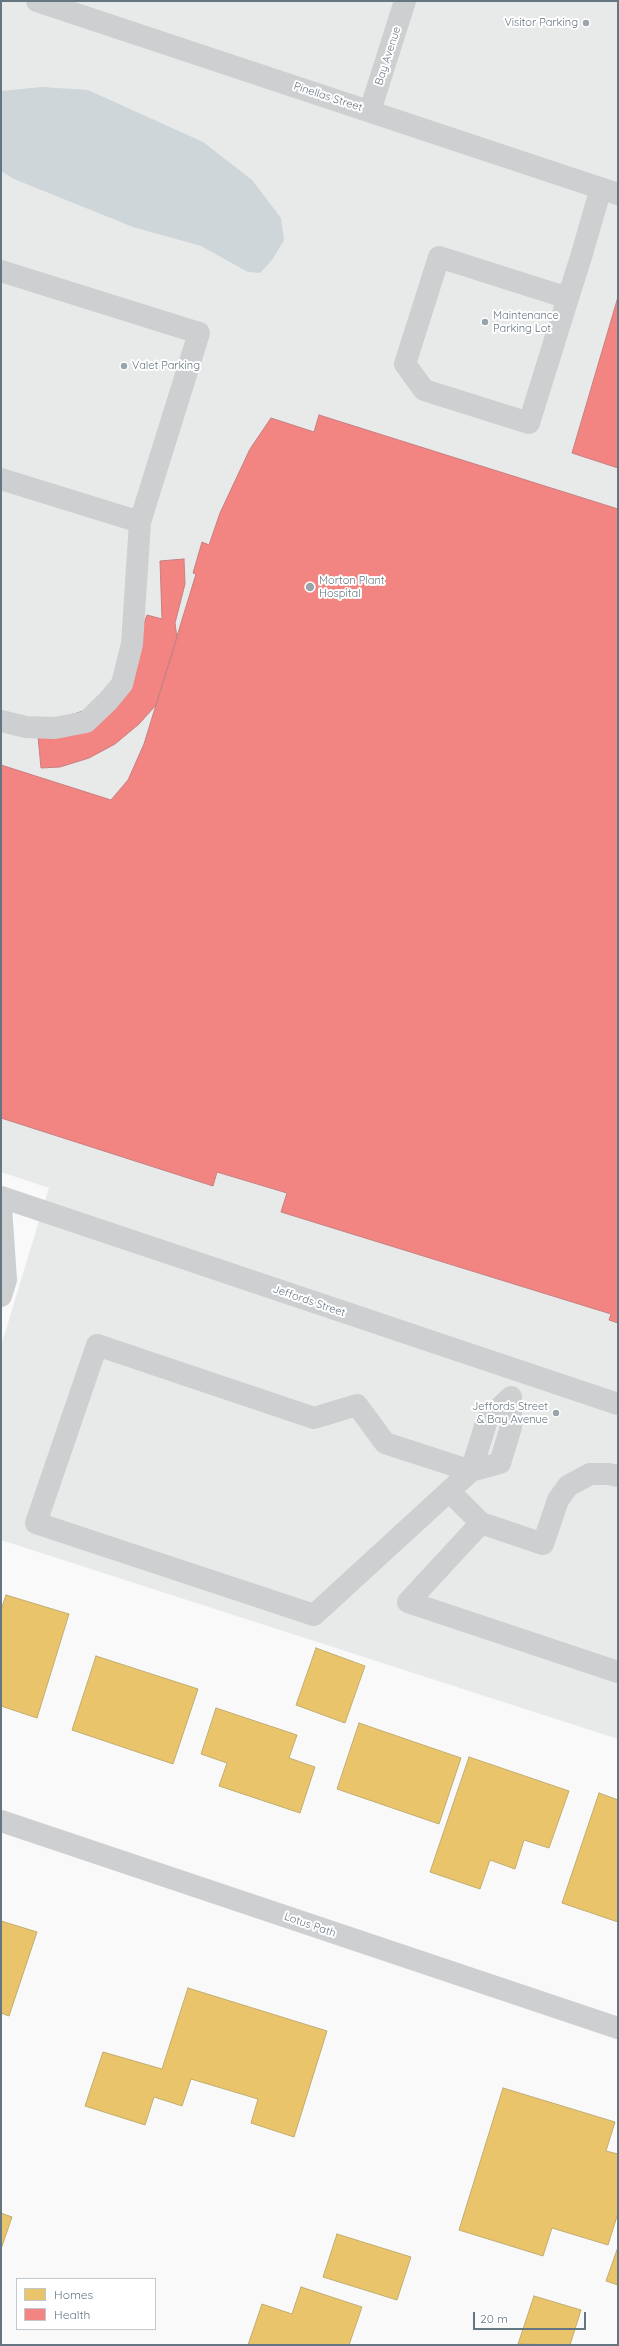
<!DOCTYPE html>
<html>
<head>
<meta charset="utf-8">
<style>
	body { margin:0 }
	#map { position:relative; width:619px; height:2346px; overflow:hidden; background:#f9f9f9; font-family:Quicksand,sans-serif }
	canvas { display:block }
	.frame { position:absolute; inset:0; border:2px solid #657683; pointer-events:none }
	.legend { position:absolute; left:16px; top:2278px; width:140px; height:52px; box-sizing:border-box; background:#fff; border:1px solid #c1c8cd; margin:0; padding:5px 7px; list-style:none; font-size:12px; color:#657683 }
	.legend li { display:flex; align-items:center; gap:8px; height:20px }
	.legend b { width:20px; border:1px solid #c1c8cd }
	.scale { position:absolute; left:473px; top:2312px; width:113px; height:18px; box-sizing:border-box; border:2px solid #657683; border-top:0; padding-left:5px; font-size:12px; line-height:14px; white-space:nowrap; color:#657683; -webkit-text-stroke:3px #fff; paint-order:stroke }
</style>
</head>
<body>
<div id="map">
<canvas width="619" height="2346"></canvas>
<div class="frame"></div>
<ul class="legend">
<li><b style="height:11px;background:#e9c46a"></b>Homes</li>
<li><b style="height:11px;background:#f28482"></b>Health</li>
</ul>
<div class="scale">20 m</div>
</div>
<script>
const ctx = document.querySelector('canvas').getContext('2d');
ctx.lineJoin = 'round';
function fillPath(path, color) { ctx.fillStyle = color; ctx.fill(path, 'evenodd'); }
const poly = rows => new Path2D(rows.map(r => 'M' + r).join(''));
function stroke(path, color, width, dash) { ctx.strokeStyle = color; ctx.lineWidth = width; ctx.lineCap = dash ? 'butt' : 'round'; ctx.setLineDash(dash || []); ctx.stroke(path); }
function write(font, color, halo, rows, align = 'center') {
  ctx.font = font + ' Quicksand,sans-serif'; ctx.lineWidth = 4; ctx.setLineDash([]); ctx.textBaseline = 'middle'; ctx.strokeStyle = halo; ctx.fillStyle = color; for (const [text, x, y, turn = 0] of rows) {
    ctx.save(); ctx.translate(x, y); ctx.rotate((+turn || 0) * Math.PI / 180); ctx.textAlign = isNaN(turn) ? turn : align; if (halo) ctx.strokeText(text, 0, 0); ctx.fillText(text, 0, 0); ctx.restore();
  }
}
fillPath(poly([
	[1,1,618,1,618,1739,1,1540,1,1346,49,1188,1,1172]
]), '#e8e9e9');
fillPath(poly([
	[42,87,88,90,203,142,252,180,281,218,284,240,272,260,260,273,248,272,201,246,133,227,14,179,1,171,1,91]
]), '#ced6d9');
const homes = poly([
	[6,1595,69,1614,37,1718,1,1706,1,1610,6,1595],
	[316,1648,365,1666,345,1723,296,1705,316,1648],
	[96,1656,198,1689,173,1764,72,1730,96,1656],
	[216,1708,297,1735,289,1758,315,1767,300,1813,219,1786,227,1763,201,1754,216,1708],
	[359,1723,461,1758,439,1824,337,1789,359,1723],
	[469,1757,569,1791,549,1848,524,1840,515,1869,490,1860,480,1889,430,1872,469,1757],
	[599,1793,618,1800,618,1922,562,1903,599,1793],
	[1,1921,37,1932,9,2016,1,2013,1,1921],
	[188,1988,327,2031,294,2137,251,2123,258,2099,191,2079,182,2106,154,2097,145,2125,85,2106,103,2052,162,2069,188,1988],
	[503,2088,615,2122,606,2151,618,2154,618,2213,608,2245,552,2228,543,2256,459,2230,503,2088],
	[1,2213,12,2217,1,2249,1,2213],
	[337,2234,411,2257,397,2300,323,2277,337,2234],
	[618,2247,618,2285,606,2281,618,2247],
	[301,2287,362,2307,349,2345,248,2345,262,2304,292,2314,301,2287],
	[534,2296,581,2310,570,2345,518,2344,534,2296]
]);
fillPath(homes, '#e9c46a');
stroke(homes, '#c1ad72', 1);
const health = poly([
	[618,297,618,468,572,453,618,297],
	[319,415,618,509,618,1323,609,1320,611,1314,281,1212,287,1193,217,1172,213,1186,1,1118,1,765,111,800,128,780,144,744,196,574,193,573,202,542,209,545,220,513,250,449,271,418,314,432,319,415],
	[184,559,185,584,175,623,177,638,156,705,139,724,115,744,89,758,60,767,41,768,37,726,83,711,128,667,147,615,162,619,160,561,184,559]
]);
fillPath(health, '#f28482');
stroke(health, '#c88082', 1);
stroke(poly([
	[37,1,618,194],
	[370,111,405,1],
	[1,271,199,333,140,522,132,644,122,684,108,701,86,722,55,728,26,727,1,721],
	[568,298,439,257,405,364,424,390,529,423,568,298,581,257,601,188],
	[1,479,140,522],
	[1,1197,618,1404],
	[1,1207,6,1280,1,1296],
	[471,1471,385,1443,357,1405,314,1418,97,1345,36,1523,314,1615,471,1471,500,1463,511,1427,511,1397,487,1420,471,1471],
	[618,1476,609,1474,590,1474,568,1486,558,1500,543,1544,481,1523,408,1602,618,1672],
	[449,1491,481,1523],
	[1,1821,618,2028]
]), '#cecfd0', 22);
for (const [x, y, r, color] of [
	[586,23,4,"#99a4ac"],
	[485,322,4,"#99a4ac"],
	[124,366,4,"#99a4ac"],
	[310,587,5,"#99a4ac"],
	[556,1413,4,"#99a4ac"]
]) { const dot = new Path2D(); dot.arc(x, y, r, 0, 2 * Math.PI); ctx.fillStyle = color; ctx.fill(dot); stroke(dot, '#fff', 1.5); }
write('11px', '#657683', '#fff', [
	["Visitor Parking",578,23,"right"],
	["Maintenance",493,316],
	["Parking Lot",493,329],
	["Valet Parking",132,366],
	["Morton Plant",319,581],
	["Hospital",319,594],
	["Jeffords Street",548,1407,"right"],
	["& Bay Avenue",548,1420,"right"]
], 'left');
write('11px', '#657683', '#fff', [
	["Bay Avenue",388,56,-72],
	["Pinellas Street",328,97,18],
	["Jeffords Street",309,1301,19],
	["Lotus Path",310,1925,19]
]);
</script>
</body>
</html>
